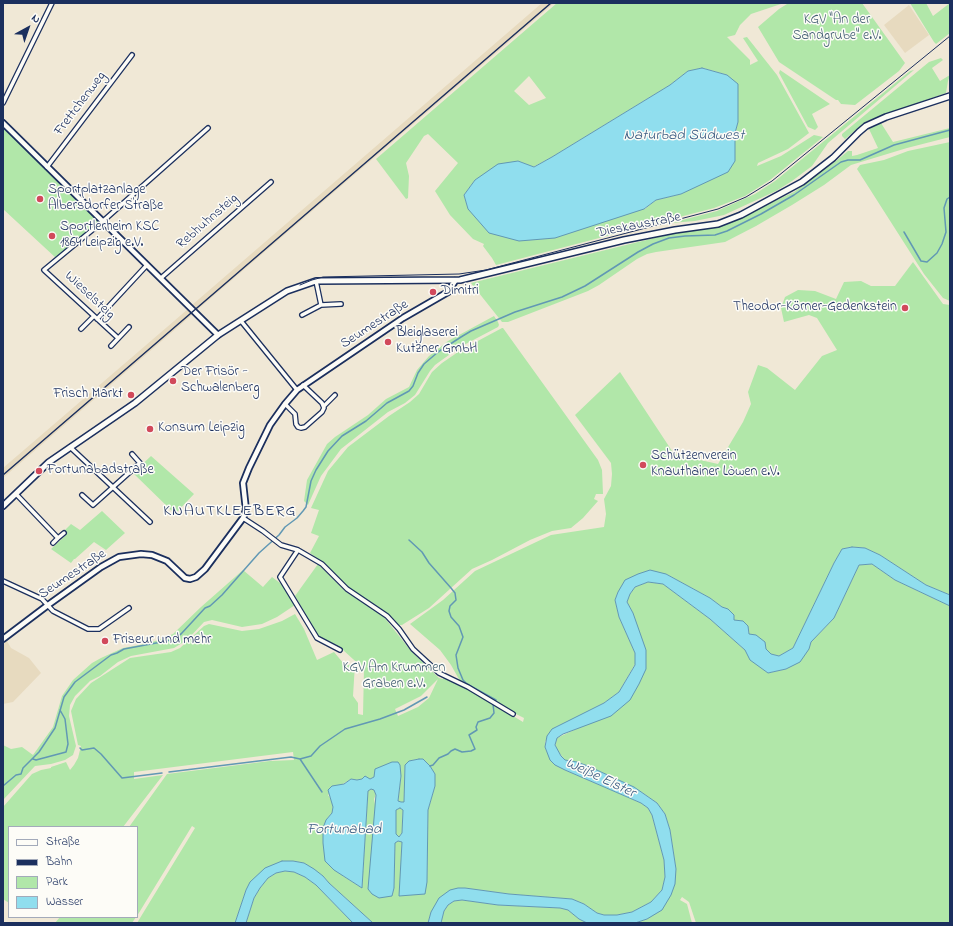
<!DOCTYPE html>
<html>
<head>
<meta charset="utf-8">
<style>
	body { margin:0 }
	#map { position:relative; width:953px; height:926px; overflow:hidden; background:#f0e8d6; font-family:"Indie Flower",sans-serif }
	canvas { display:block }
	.frame { position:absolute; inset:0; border:4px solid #1b2f5e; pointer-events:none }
	.legend { position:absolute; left:8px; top:826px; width:130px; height:92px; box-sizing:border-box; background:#fdfcf7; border:1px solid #a3aaba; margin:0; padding:5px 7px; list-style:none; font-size:12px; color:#1b2f5e }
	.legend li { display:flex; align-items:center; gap:8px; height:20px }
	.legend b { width:20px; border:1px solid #a3aaba }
	.north { position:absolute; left:8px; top:8px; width:40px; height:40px; -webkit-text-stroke:3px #fdfcf7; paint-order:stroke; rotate:40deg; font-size:11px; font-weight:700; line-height:16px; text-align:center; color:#1b2f5e }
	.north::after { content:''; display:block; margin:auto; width:14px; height:18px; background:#1b2f5e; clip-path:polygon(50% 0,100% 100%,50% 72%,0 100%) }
</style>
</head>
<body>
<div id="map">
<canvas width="953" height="926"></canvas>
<div class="frame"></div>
<ul class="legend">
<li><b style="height:5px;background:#fdfcf7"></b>Straße</li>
<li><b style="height:5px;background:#1b2f5e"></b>Bahn</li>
<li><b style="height:11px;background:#b1e7a9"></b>Park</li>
<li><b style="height:11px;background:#90deee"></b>Wasser</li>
</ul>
<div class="north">N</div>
</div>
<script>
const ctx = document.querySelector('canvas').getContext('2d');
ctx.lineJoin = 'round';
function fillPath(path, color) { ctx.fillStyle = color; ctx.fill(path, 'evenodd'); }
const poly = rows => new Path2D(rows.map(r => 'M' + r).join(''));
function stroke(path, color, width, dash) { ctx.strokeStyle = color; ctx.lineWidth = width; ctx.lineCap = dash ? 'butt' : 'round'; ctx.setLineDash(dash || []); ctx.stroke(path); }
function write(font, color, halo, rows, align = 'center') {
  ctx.font = font + ' "Indie Flower",sans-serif'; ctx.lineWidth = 3; ctx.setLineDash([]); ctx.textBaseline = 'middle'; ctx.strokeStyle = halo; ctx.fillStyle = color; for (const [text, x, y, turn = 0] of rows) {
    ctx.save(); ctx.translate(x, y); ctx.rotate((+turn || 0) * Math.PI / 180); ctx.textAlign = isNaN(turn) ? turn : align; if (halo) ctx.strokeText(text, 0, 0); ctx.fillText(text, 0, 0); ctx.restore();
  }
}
fillPath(poly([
	[542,3,554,3,197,310,192,305],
	[909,5,929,35,905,53,884,25],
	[188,309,193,314,3,478,3,468],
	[7,641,11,648,29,658,41,673,13,702,3,704,3,644]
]), '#e7dabf');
fillPath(poly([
	[557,3,784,3,751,14,740,25,735,35,727,37,750,60,750,65,758,61,743,38,747,37,777,75,809,133,788,149,758,163,757,166,781,156,814,135,823,137,770,180,745,196,714,208,496,265,492,258,483,246,484,244,473,239,450,215,435,191,458,163,428,134,424,136,406,163,409,176,408,198,406,199,376,159],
	[703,68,727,75,738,122,735,133,735,161,681,194,656,200,645,209,468,209,464,195,475,180,518,161,533,167,552,157,670,85,688,71],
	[529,76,546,98,529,105,514,91],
	[787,3,862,3,905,63,899,71,855,105,841,104,838,100,836,100,779,62,758,27,779,9,787,4],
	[910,3,926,3,933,16,950,3,950,33,936,44,934,42],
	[941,58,943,60,932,68,940,81,950,75,948,81,946,93,875,118,865,122,845,139,842,136,842,134,929,62],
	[780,70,830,104,812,114,818,127,815,130,808,127,779,73],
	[914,70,828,143,812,166,792,181,776,191,724,215,695,221,671,223,717,211,755,194,775,181,910,71],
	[881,123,893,142,950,128,950,137,907,148,851,165,824,185,792,205,756,226,725,242,656,252,647,254,637,259,599,285,588,291,508,322,502,322,471,283,675,233,719,227,794,192,836,161,848,151,852,151,852,156,857,155,878,148,869,129],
	[3,126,99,222,56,258,3,209],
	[950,142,950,301,943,298,924,274,857,169,860,165,884,160,908,151],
	[913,262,943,304,950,305,950,595,926,585,880,555,865,548,852,547,842,549,834,563,793,648,779,656,771,654,749,634,749,629,734,620,728,609,722,607,710,598,666,574,618,592,615,600,619,617,635,653,635,664,619,692,604,703,570,721,556,727,545,742,545,747,547,752,565,770,641,803,648,808,652,815,664,860,665,877,662,890,651,902,632,912,617,915,604,915,597,913,584,904,572,899,509,894,465,888,431,912,428,923,373,923,329,883,323,876,304,863,293,861,246,890,235,923,137,923,195,828,192,826,137,916,137,827,129,827,167,774,270,761,294,760,293,752,134,772,134,779,163,775,123,827,9,827,9,903,3,899,3,807,32,774,41,770,51,768,51,767,66,762,70,770,74,765,78,758,81,746,78,745,71,711,76,699,91,683,130,658,171,652,180,648,204,626,209,624,242,631,259,629,282,621,295,614,304,629,317,660,334,652,344,664,348,665,355,664,353,696,358,703,358,714,363,715,364,669,343,650,319,637,295,596,318,564,345,591,384,617,411,651,439,678,443,679,444,676,467,688,523,722,524,718,502,707,460,681,451,665,440,650,410,624,443,600,475,571,551,535,604,527,606,514,604,499,611,486,612,474,611,463,575,415,620,372,674,454,718,464,743,422,751,404,748,392,758,365,767,368,795,390,822,356,837,350,817,318,809,315,784,322,781,308,785,297,798,290,815,291,836,299,844,282,861,281,871,286,895,286],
	[438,679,429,698,418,707,398,716,395,709,421,696],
	[423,759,435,774,435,786,428,810,427,882,400,896,402,842,398,841,395,843,394,888,392,896,374,799,376,794,374,790,371,789,368,791,362,888,343,876,326,820,332,813,333,807,331,799,328,795,341,785,351,779,357,780,370,779,374,777,376,775,401,776,398,801,401,802,404,802,405,765,413,760],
	[494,316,498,322,499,325,498,327,460,347,435,365,430,371,415,395,405,403,388,412,341,449,321,476,308,505,304,501,307,480,327,444,335,437,368,415,386,399,409,387,417,370,429,356,448,341],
	[502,328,503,328,598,460,602,470,603,494,596,494,594,499,598,501,583,518,571,528,552,531,530,540,492,560,472,569,429,608,402,625,398,625,388,614,348,587,325,564,310,553,319,536,311,533,319,510,311,508,328,471,348,447,389,416,410,402,419,394,432,372,442,363,461,350],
	[151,456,194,494,175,514,133,473],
	[102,511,125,533,106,550,94,542,75,559,74,559,71,563,51,549,66,535,64,531,71,524,80,530],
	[872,564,895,580,950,606,950,629,949,630,950,634,950,923,696,923,689,902,682,897,680,900,687,904,692,923,635,923,647,919,676,869,670,830,665,814,657,803,634,787,588,766,577,762,565,760,556,749,555,742,557,738,576,729,639,684,633,613,627,602,630,594,635,587,648,582,663,584,710,619,745,650,751,660,768,673,786,669,809,649,811,642,834,618,859,565],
	[243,570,263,587,272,577,284,586,295,605,277,617,262,624,242,627,212,620,204,622,187,640,174,648,131,656,118,662,100,676,90,681,75,696,70,705,69,716,76,746,73,755,65,760,51,764,35,766,3,800,3,745,11,749,22,747,33,755,53,727,62,696,73,680,92,663,101,658,123,648,150,643,173,634,201,607],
	[400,808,403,810,402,833,399,837,395,835,396,810],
	[285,871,294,872,305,877,316,885,353,923,246,923,254,898,260,888,268,878,276,873],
	[462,900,498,905,560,908,568,910,579,919,587,923,441,923,444,911,448,905,454,901],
	[60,917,136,917,132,923,55,923]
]), '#b1e7a9');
const water = poly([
	[702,68,727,75,738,84,738,122,735,133,735,161,728,172,681,194,656,200,644,209,555,238,519,241,489,233,468,209,464,195,475,180,498,164,518,161,534,167,552,157,670,85,688,71,702,68],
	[852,547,865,548,880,555,926,585,950,595,950,606,895,580,872,564,859,565,834,618,811,642,809,649,800,662,786,669,768,673,750,660,745,650,710,619,663,584,648,582,635,587,630,594,627,602,633,613,646,650,646,669,639,684,630,700,611,716,563,734,557,738,555,745,561,756,565,760,577,762,588,766,634,787,657,803,665,814,670,830,676,869,675,884,671,895,662,910,647,919,635,923,587,923,579,919,568,910,560,908,498,905,462,900,454,901,448,905,444,911,441,923,428,923,431,912,439,898,450,890,458,888,465,888,509,894,572,899,584,904,597,913,604,915,617,915,632,912,651,902,662,890,665,877,664,860,652,815,648,808,641,803,565,770,555,765,550,760,545,747,547,736,552,729,604,703,619,692,635,665,635,653,619,617,615,600,618,592,625,580,638,574,650,570,666,574,710,598,722,607,728,609,734,615,734,620,743,621,748,626,749,634,756,635,765,642,766,649,771,654,779,656,793,648,834,563,842,549,852,547],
	[419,759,423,759,430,766,435,774,435,786,428,810,427,882,425,894,399,896,402,842,398,841,395,843,394,888,392,896,379,898,372,894,368,889,376,795,374,790,371,789,368,791,362,888,334,870,325,861,323,843,323,828,326,820,332,813,333,807,328,790,332,786,344,784,351,779,357,780,362,779,365,776,370,779,374,777,375,769,392,762,398,762,400,765,401,776,398,801,401,802,404,802,405,765,409,761,419,759],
	[400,808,403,810,402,833,399,837,396,834,396,810,400,808],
	[282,861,293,861,304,863,314,869,323,876,329,883,373,923,353,923,316,885,305,877,294,872,285,871,276,873,268,878,260,888,254,898,246,923,235,923,246,890,250,882,265,868,282,861]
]);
fillPath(water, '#90deee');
stroke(water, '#6198b4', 1);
stroke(poly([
	[904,232,921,261,927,262,937,253,942,244,946,232,944,208,947,199,950,197],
	[409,540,422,552,429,563,451,588,455,593,456,600,450,606,449,611,451,617,459,626,463,637,456,655,458,668,463,680,467,684,496,700,493,704,494,713,490,718,478,722,476,727,477,730,469,735,475,749,471,751,462,752,455,749,451,751,448,754,439,758,433,765,430,766],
	[80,748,82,750,94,748,101,754,122,778,162,773],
	[33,759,36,760,66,752,68,744,65,719,60,710],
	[300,759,311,756,320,746,345,729,380,719,404,710,427,697],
	[169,772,291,757,300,759,322,792],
	[3,786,16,775,21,774,23,768,39,752,55,728,64,697,75,682,111,655,117,653,124,649,167,641,173,639,181,634,205,608,210,606,222,595,259,553,279,535,285,527,297,518,303,511,306,507,311,481,316,470,328,451,342,436,366,421,387,403,409,391,413,386,418,373,424,364,438,352,461,337,471,331,515,312,562,297,585,286,638,252,653,244,669,238,685,236,715,235,727,231,761,214,794,195,841,162,848,160,860,160,894,145,950,130]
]), '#6198b4', 1.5);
const minor = poly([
	[3,103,52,3],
	[47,167,132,55],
	[161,278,271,182],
	[316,281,321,305],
	[302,315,321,305,341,304],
	[97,319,147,265],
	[241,321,297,390],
	[81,329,94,316],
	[118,338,44,270,102,222,208,128],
	[111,346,129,327],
	[285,404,295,414,296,424,298,427,301,428,305,427,322,412,324,408,322,403,303,385],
	[324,406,335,395],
	[70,447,150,522],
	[16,494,58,538,53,543],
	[82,495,93,505,140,463,132,454],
	[243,518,263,531,281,545,298,550,322,564,347,589,387,616,399,629,413,649,439,673,468,687,513,714],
	[58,538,64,533],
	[298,550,280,577,317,638,340,650],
	[3,581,42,599,53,611,88,629,99,629,129,608]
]);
const tertiary = poly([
	[3,123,218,335],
	[3,639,48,605,101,567,119,557,141,554,152,555,167,561,185,578,190,579,196,577,205,569,243,518,246,510,243,483,249,468,270,425,285,404,297,390,403,318,448,292,455,281]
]);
const secondary = poly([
	[3,506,49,462,135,403,218,335,287,291,316,281,460,280,624,240,675,230,718,224,741,215,802,182,833,158,859,132,866,126,886,117,950,96]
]);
stroke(minor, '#1b2f5e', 6);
stroke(tertiary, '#1b2f5e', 8);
stroke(secondary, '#1b2f5e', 8);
stroke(minor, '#fdfcf7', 3.5);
stroke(tertiary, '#fdfcf7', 4.5);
stroke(secondary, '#fdfcf7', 5);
stroke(poly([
	[300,285,312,280,323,277,459,274,486,270,718,209,746,197,772,181,950,36]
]), '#1b2f5e', 1);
stroke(poly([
	[3,475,551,3]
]), '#1b2f5e', 1.5);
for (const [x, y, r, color] of [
	[40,199,4,"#d1495b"],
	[52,236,4,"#d1495b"],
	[433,292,4,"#d1495b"],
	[905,308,4,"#d1495b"],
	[388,342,4,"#d1495b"],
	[173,381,4,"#d1495b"],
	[131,395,4,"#d1495b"],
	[150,429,4,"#d1495b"],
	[643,465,4,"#d1495b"],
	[39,471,4,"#d1495b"],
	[105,641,4,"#d1495b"]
]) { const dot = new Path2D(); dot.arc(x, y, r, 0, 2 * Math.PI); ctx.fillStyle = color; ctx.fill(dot); stroke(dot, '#fdfcf7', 1.5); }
write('14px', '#405d71', '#fdfcf7', [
	["KGV \"An der",837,21],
	["Sandgrube\" e.V.",837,37],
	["KGV Am Krummen",394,669],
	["Graben e.V.",394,685]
]);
write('14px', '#1b2f5e', '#fdfcf7', [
	["Frettchenweg",81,104,-53],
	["Rebhuhnsteig",208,222,-41],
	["Dieskaustraße",639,226,-11],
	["Wieselsteig",89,296,43],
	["Seumestraße",375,325,-33],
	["Seumestraße",73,575,-34]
]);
write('14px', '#1b2f5e', '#fdfcf7', [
	["Sportplatzanlage",48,191],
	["Albersdorfer Straße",48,207],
	["Sportlerheim KSC",60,228],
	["1864 Leipzig e.V.",60,244],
	["Dimitri",441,292],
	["Theodor-Körner-Gedenkstein",897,308,"right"],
	["Bleiglaserei",396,334],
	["Kutzner GmbH",396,350],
	["Der Frisör -",181,373],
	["Schwalenberg",181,389],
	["Frisch Markt",123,395,"right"],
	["Konsum Leipzig",158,429],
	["Schützenverein",651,457],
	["Knauthainer Lòwen e.V.",651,473],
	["Fortunabadstraße",47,471],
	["Friseur und mehr",113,641]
], 'left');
write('italic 15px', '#385b82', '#fdfcf7', [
	["Naturbad Südwest",684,137],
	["Weiße Elster",600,779,25],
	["Fortunabad",344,831]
]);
ctx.letterSpacing = '1px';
write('16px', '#1b2f5e', '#fdfcf7', [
	["KNAUTKLEEBERG",230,512]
]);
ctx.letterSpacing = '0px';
</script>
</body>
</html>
